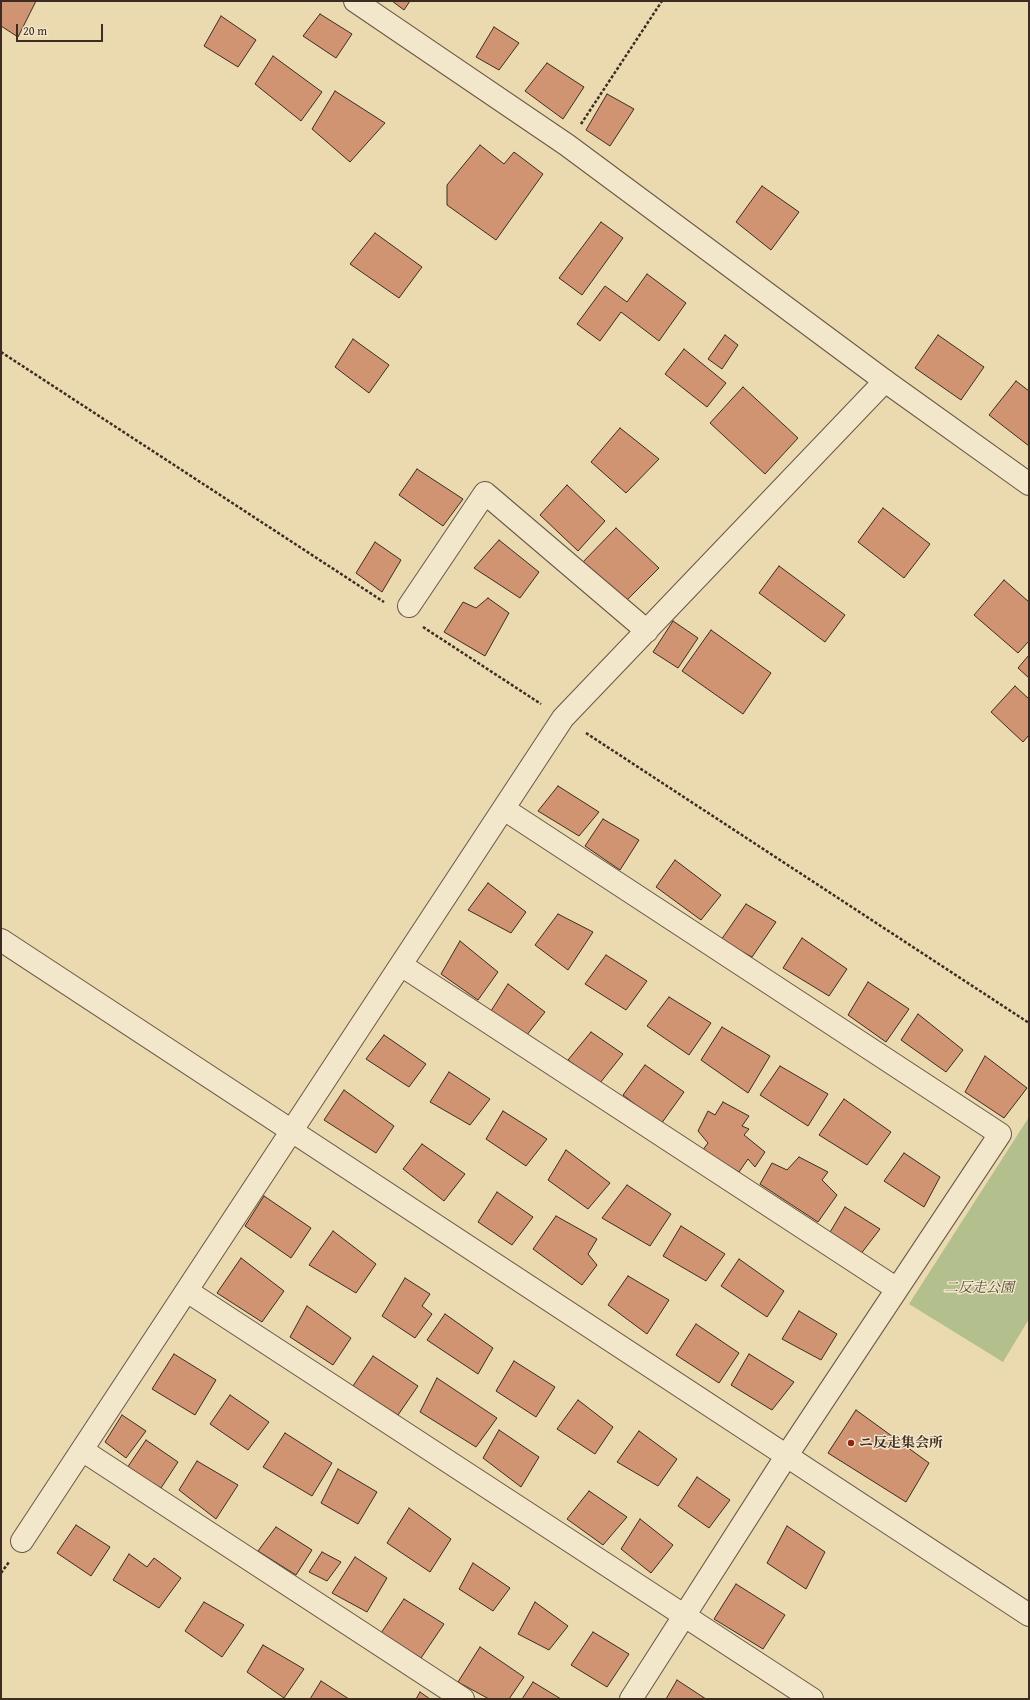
<!DOCTYPE html>
<html>
<head>
<meta charset="utf-8">
<style>
	body { margin:0 }
	#map { position:relative; width:1030px; height:1700px; overflow:hidden; background:#ebd9af; font-family:"Gentium Book Plus",serif }
	canvas { display:block }
	.frame { position:absolute; inset:0; border:2px solid #3d2c22; pointer-events:none }
	.scale { position:absolute; left:16px; top:24px; width:87px; height:18px; box-sizing:border-box; border:2px solid #3d2c22; border-top:0; padding-left:5px; font-size:12px; line-height:14px; white-space:nowrap; color:#3d2c22; -webkit-text-stroke:3px #f2e6cb; paint-order:stroke }
</style>
</head>
<body>
<div id="map">
<canvas width="1030" height="1700"></canvas>
<div class="frame"></div>
<div class="scale">20 m</div>
</div>
<script>
const ctx = document.querySelector('canvas').getContext('2d');
ctx.lineJoin = 'round';
function fillPath(path, color) { ctx.fillStyle = color; ctx.fill(path, 'evenodd'); }
const poly = rows => new Path2D(rows.map(r => 'M' + r).join(''));
function stroke(path, color, width, dash) { ctx.strokeStyle = color; ctx.lineWidth = width; ctx.lineCap = dash ? 'butt' : 'round'; ctx.setLineDash(dash || []); ctx.stroke(path); }
function write(font, color, halo, rows, align = 'center') {
  ctx.font = font + ' "Gentium Book Plus","Noto Serif JP",serif'; ctx.lineWidth = 3; ctx.setLineDash([]); ctx.textBaseline = 'middle'; ctx.strokeStyle = halo; ctx.fillStyle = color; for (const [text, x, y, turn = 0] of rows) {
    ctx.save(); ctx.translate(x, y); ctx.rotate((+turn || 0) * Math.PI / 180); ctx.textAlign = isNaN(turn) ? turn : align; if (halo) ctx.strokeText(text, 0, 0); ctx.fillText(text, 0, 0); ctx.restore();
  }
}
fillPath(poly([
	[1029,1117,1029,1319,1003,1362,909,1304]
]), '#b3c08d');
const building = poly([
	[1,1,36,1,18,37,1,26,1,1],
	[392,1,410,1,404,10,392,1],
	[320,14,352,34,336,58,303,36,320,14],
	[221,16,256,40,238,67,204,46,221,16],
	[494,27,519,43,499,70,476,57,494,27],
	[273,56,322,92,301,121,255,84,273,56],
	[547,63,584,87,563,119,525,91,547,63],
	[335,91,385,123,350,162,312,129,335,91],
	[607,94,634,109,610,146,586,130,607,94],
	[480,145,504,164,514,152,543,174,496,240,447,205,447,185,480,145],
	[762,186,799,212,771,250,736,222,762,186],
	[601,222,623,238,582,295,559,278,601,222],
	[375,233,422,267,399,298,350,264,375,233],
	[647,274,686,303,659,341,621,312,600,341,577,324,605,286,627,302,647,274],
	[725,335,738,345,722,369,708,359,725,335],
	[938,335,984,367,961,400,915,368,938,335],
	[353,339,389,365,369,393,335,367,353,339],
	[684,349,726,383,707,407,665,374,684,349],
	[1016,381,1029,391,1029,446,989,415,1016,381],
	[743,387,798,438,765,474,710,423,743,387],
	[620,428,659,459,626,493,591,462,620,428],
	[417,469,463,499,443,526,399,495,417,469],
	[567,485,605,521,578,551,540,515,567,485],
	[883,508,930,544,904,578,858,542,883,508],
	[616,528,659,568,627,600,582,563,616,528],
	[499,540,539,572,520,598,474,568,499,540],
	[375,542,401,560,382,592,356,573,375,542],
	[779,566,845,615,825,642,759,593,779,566],
	[1004,580,1029,602,1029,641,1018,653,974,615,1004,580],
	[488,598,509,613,485,656,444,632,463,602,476,608,488,598],
	[673,621,698,638,678,668,653,652,673,621],
	[711,630,771,673,743,714,682,671,711,630],
	[1029,655,1029,678,1018,668,1029,655],
	[1015,686,1029,699,1029,735,1023,742,991,712,1015,686],
	[558,786,599,812,579,836,538,811,558,786],
	[603,819,639,840,620,870,585,846,603,819],
	[675,860,721,895,701,920,656,887,675,860],
	[488,883,526,912,511,933,468,910,488,883],
	[746,904,776,922,752,957,721,940,746,904],
	[558,914,593,932,568,970,535,945,558,914],
	[802,938,847,969,829,996,783,968,802,938],
	[460,941,498,972,478,1000,441,974,460,941],
	[606,955,647,981,626,1010,585,984,606,955],
	[868,982,909,1009,886,1042,848,1015,868,982],
	[508,984,545,1012,526,1036,491,1011,508,984],
	[669,997,711,1023,689,1055,647,1026,669,997],
	[918,1014,963,1050,946,1072,901,1040,918,1014],
	[722,1027,770,1056,748,1093,701,1060,722,1027],
	[591,1032,623,1054,600,1083,568,1060,591,1032],
	[384,1035,426,1064,409,1087,366,1059,384,1035],
	[985,1056,1027,1088,1004,1118,965,1092,985,1056],
	[645,1065,684,1092,661,1124,623,1095,645,1065],
	[780,1066,828,1094,808,1126,760,1095,780,1066],
	[449,1072,490,1099,470,1125,430,1102,449,1072],
	[344,1090,394,1126,376,1153,324,1120,344,1090],
	[844,1099,891,1132,867,1165,819,1135,844,1099],
	[723,1102,749,1116,742,1126,749,1129,744,1135,765,1152,755,1167,748,1159,739,1172,702,1151,708,1143,698,1131,708,1111,715,1115,723,1102],
	[503,1111,547,1139,526,1166,486,1139,503,1111],
	[422,1144,465,1174,444,1201,403,1169,422,1144],
	[566,1150,610,1183,588,1209,548,1180,566,1150],
	[904,1153,940,1177,924,1207,884,1181,904,1153],
	[799,1157,828,1172,822,1180,837,1195,818,1222,760,1184,772,1163,787,1170,799,1157],
	[627,1185,671,1214,650,1246,602,1218,627,1185],
	[497,1192,533,1217,512,1245,478,1222,497,1192],
	[264,1196,311,1228,291,1258,245,1226,264,1196],
	[845,1207,880,1229,860,1255,829,1234,845,1207],
	[556,1216,597,1239,588,1254,597,1265,582,1285,533,1249,556,1216],
	[681,1226,725,1254,706,1281,663,1256,681,1226],
	[333,1231,376,1264,356,1293,309,1265,333,1231],
	[241,1258,284,1291,262,1322,217,1293,241,1258],
	[739,1259,784,1291,767,1317,721,1286,739,1259],
	[628,1276,669,1300,647,1334,608,1305,628,1276],
	[405,1278,430,1294,422,1306,432,1314,415,1338,382,1316,405,1278],
	[307,1306,351,1338,333,1365,290,1337,307,1306],
	[799,1311,837,1334,821,1360,782,1339,799,1311],
	[445,1314,493,1348,478,1374,427,1340,445,1314],
	[696,1324,739,1353,719,1383,676,1355,696,1324],
	[174,1354,216,1380,195,1415,152,1389,174,1354],
	[749,1354,794,1382,772,1410,731,1385,749,1354],
	[373,1356,418,1386,398,1415,353,1386,373,1356],
	[514,1361,555,1387,536,1417,496,1391,514,1361],
	[437,1378,497,1418,476,1447,420,1412,437,1378],
	[230,1395,269,1422,248,1450,210,1424,230,1395],
	[578,1400,613,1427,595,1454,557,1429,578,1400],
	[856,1410,929,1463,906,1502,828,1453,856,1410],
	[122,1415,146,1431,126,1458,105,1442,122,1415],
	[499,1430,539,1457,521,1487,483,1458,499,1430],
	[639,1431,677,1459,658,1486,617,1462,639,1431],
	[285,1433,332,1463,312,1496,263,1467,285,1433],
	[146,1440,178,1462,161,1488,127,1468,146,1440],
	[197,1461,238,1485,216,1519,179,1490,197,1461],
	[338,1469,377,1492,358,1524,321,1503,338,1469],
	[697,1477,730,1500,709,1528,678,1506,697,1477],
	[589,1491,627,1517,603,1545,567,1519,589,1491],
	[409,1508,451,1539,430,1572,387,1543,409,1508],
	[640,1519,673,1545,651,1573,621,1549,640,1519],
	[76,1525,110,1547,91,1576,57,1553,76,1525],
	[787,1526,825,1552,806,1589,767,1563,787,1526],
	[276,1527,312,1550,296,1575,258,1551,276,1527],
	[322,1552,341,1562,327,1581,309,1572,322,1552],
	[129,1554,147,1567,154,1558,181,1578,159,1608,113,1580,129,1554],
	[355,1557,387,1578,367,1612,332,1593,355,1557],
	[473,1563,510,1588,493,1611,459,1589,473,1563],
	[736,1584,785,1615,763,1649,714,1619,736,1584],
	[404,1599,444,1624,421,1658,381,1633,404,1599],
	[204,1602,244,1625,222,1657,185,1631,204,1602],
	[535,1602,568,1626,549,1650,518,1634,535,1602],
	[593,1632,629,1654,607,1687,571,1665,593,1632],
	[263,1645,304,1669,284,1698,247,1672,263,1645],
	[480,1647,524,1677,509,1699,489,1699,458,1682,480,1647],
	[677,1680,706,1699,666,1699,677,1680],
	[321,1681,349,1699,310,1699,321,1681],
	[533,1682,561,1699,522,1699,533,1682],
	[420,1692,430,1699,416,1699,420,1692]
]);
fillPath(building, '#d09473');
stroke(building, '#3d2c22', 1);
const minor = poly([
	[409,606,485,493,647,631],
	[504,809,1000,1134,787,1455,631,1699],
	[1,940,1029,1615],
	[401,965,897,1289],
	[187,1291,812,1699],
	[82,1450,463,1699],
	[22,1541,563,718,885,381]
]);
const tertiary = poly([
	[355,1,567,145,885,381,1029,484]
]);
stroke(minor, '#685745', 24);
stroke(tertiary, '#685745', 24);
stroke(poly([
	[581,124,662,1],
	[1,352,384,602],
	[423,627,541,704],
	[586,733,1029,1023],
	[1,1573,9,1562]
]), '#3d2c22', 2.5, [3, 2]);
stroke(minor, '#f2e6cb', 22);
stroke(tertiary, '#f2e6cb', 22);
for (const [x, y, r, color] of [
	[851,1443,4,"#8f2418"]
]) { const dot = new Path2D(); dot.arc(x, y, r, 0, 2 * Math.PI); ctx.fillStyle = color; ctx.fill(dot); stroke(dot, '#f2e6cb', 1.5); }
write('italic 14px', '#554a37', '#f2e6cb', [
	["二反走公園",979,1288]
]);
write('bold 14px', '#3d2c22', '#f2e6cb', [
	["ニ反走集会所",859,1443]
], 'left');
</script>
</body>
</html>
